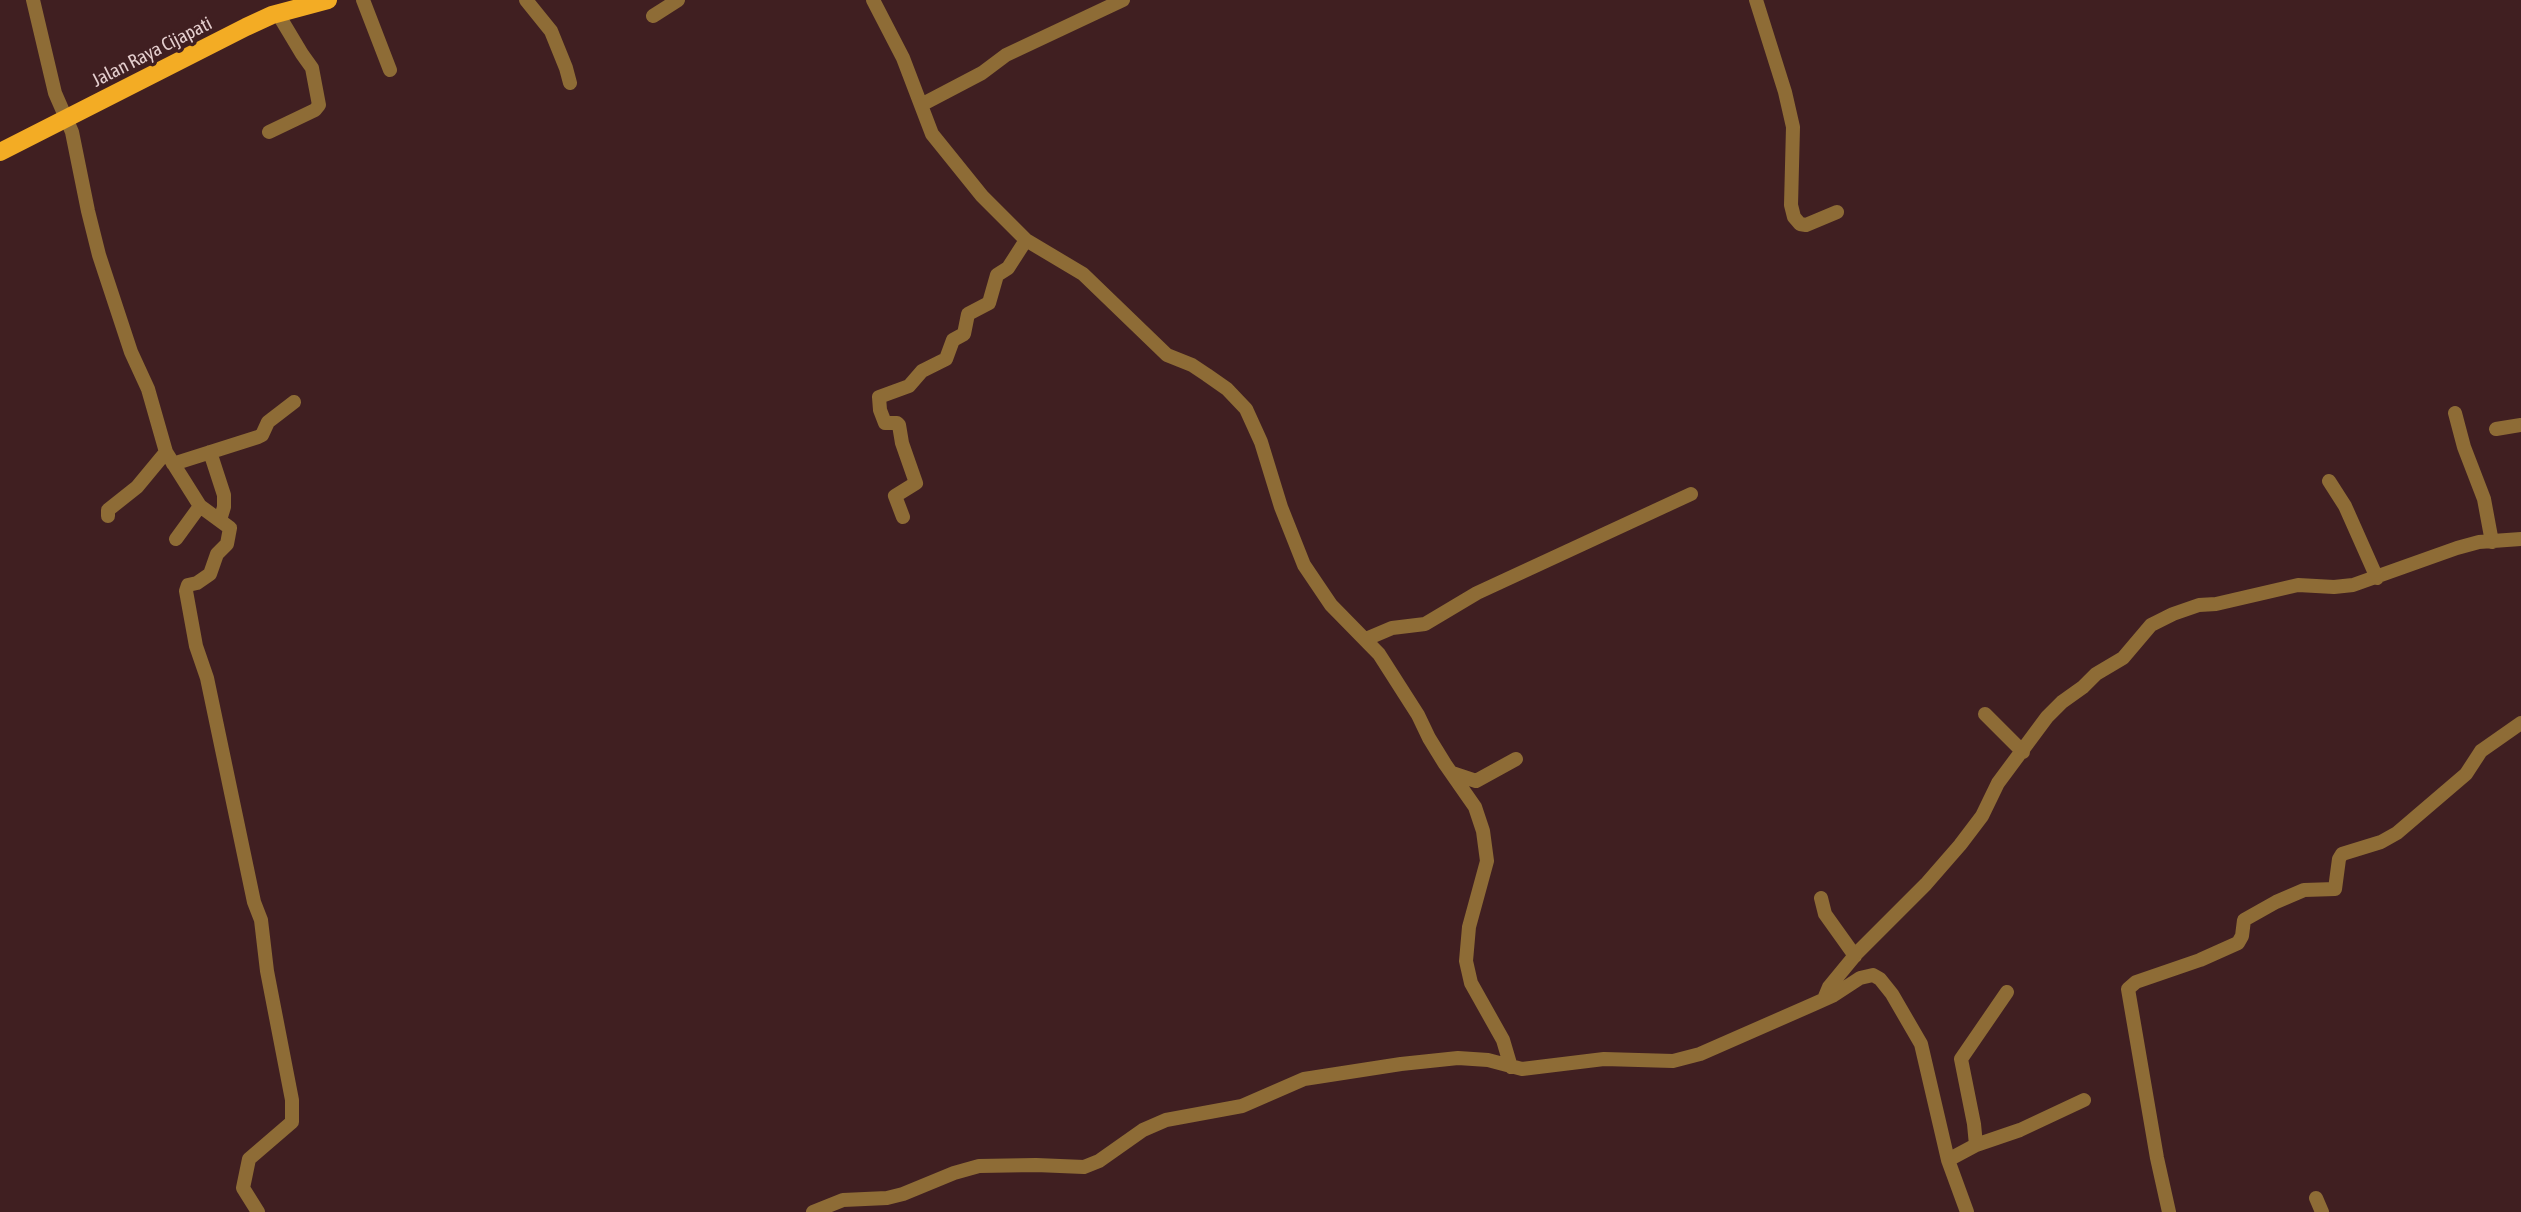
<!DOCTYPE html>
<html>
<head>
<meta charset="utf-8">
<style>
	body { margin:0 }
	canvas { display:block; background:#401f21 }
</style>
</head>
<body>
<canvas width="2521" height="1212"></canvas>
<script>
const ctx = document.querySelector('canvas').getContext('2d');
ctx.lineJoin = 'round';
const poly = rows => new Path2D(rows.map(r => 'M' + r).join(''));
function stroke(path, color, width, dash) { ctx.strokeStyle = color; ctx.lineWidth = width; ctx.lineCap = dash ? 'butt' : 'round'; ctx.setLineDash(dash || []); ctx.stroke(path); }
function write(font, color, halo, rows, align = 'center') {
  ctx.font = font + ' "Asap Condensed",sans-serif'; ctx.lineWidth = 7; ctx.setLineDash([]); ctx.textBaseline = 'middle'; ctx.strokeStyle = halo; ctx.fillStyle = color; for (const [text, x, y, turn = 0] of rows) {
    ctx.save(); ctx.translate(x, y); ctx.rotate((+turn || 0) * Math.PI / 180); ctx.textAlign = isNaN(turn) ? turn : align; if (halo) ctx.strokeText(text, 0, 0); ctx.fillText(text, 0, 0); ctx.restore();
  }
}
stroke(poly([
	[33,0,55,93,72,132,88,211,99,255,131,352,148,389,166,452,200,506,230,528,227,544,217,554,210,574,197,583,188,585,186,591,196,646,207,678,254,902,261,920,267,971,292,1100,292,1122,249,1159,243,1188,258,1212],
	[363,0,390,70],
	[526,0,551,31,566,68,570,83],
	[873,0,903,58,932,134,982,196,1026,240,1083,274,1167,355,1192,365,1207,375,1227,389,1246,409,1261,442,1281,507,1304,565,1331,605,1379,654,1418,715,1429,738,1445,764,1475,807,1483,831,1487,861,1469,927,1466,961,1471,983,1503,1040,1511,1067],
	[1756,0,1785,92,1793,127,1791,205,1794,217,1800,224,1806,225,1837,212],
	[653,16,678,0],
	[921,105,982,73,1006,55,1123,0],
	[269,132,315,110,319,105,312,68,302,54,278,14],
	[2455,413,2464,447,2484,499,2492,542],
	[2496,429,2521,425],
	[210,452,224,495,224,507,220,520],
	[173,464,258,437,262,435,268,422,294,402],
	[2329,481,2345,506,2377,578],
	[108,516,108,510,137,487,166,452],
	[903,517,895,496,916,483,902,443,899,425,897,423,885,423,880,410,879,397,909,386,922,371,946,359,953,340,964,334,968,314,989,303,997,275,1008,268,1026,240],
	[176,539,200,506],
	[1366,639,1392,628,1425,624,1477,593,1691,494],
	[1985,714,2023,752],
	[1452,773,1476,781,1516,759],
	[1821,898,1825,914,1855,956],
	[1824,999,1829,987,1857,953,1926,884,1960,845,1982,816,1998,783,2047,717,2062,702,2083,687,2096,674,2123,658,2151,625,2173,614,2199,605,2216,604,2298,585,2334,587,2353,585,2457,548,2479,542,2521,539],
	[1976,1145,1974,1124,1961,1059,2007,992],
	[1948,1160,1976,1145,2020,1130,2084,1100],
	[2316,1198,2322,1212],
	[813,1212,843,1200,887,1198,903,1194,954,1173,979,1166,1036,1165,1084,1167,1099,1161,1143,1130,1166,1120,1242,1106,1304,1079,1401,1064,1458,1058,1488,1060,1522,1069,1604,1059,1673,1061,1700,1054,1814,1004,1834,995,1860,978,1873,975,1880,979,1892,994,1921,1044,1948,1160,1967,1212],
	[2169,1212,2157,1158,2128,989,2136,982,2200,960,2238,943,2242,936,2244,920,2276,902,2304,890,2335,889,2339,859,2342,854,2381,842,2397,833,2466,774,2481,751,2521,723]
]), '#8e6c36', 14);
stroke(poly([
	[0,152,246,27,272,15,328,0]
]), '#f3ac24', 18);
write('19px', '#e4cece', '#401f21', [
	["Jalan Raya Cijapati",152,52,-27]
]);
</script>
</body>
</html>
